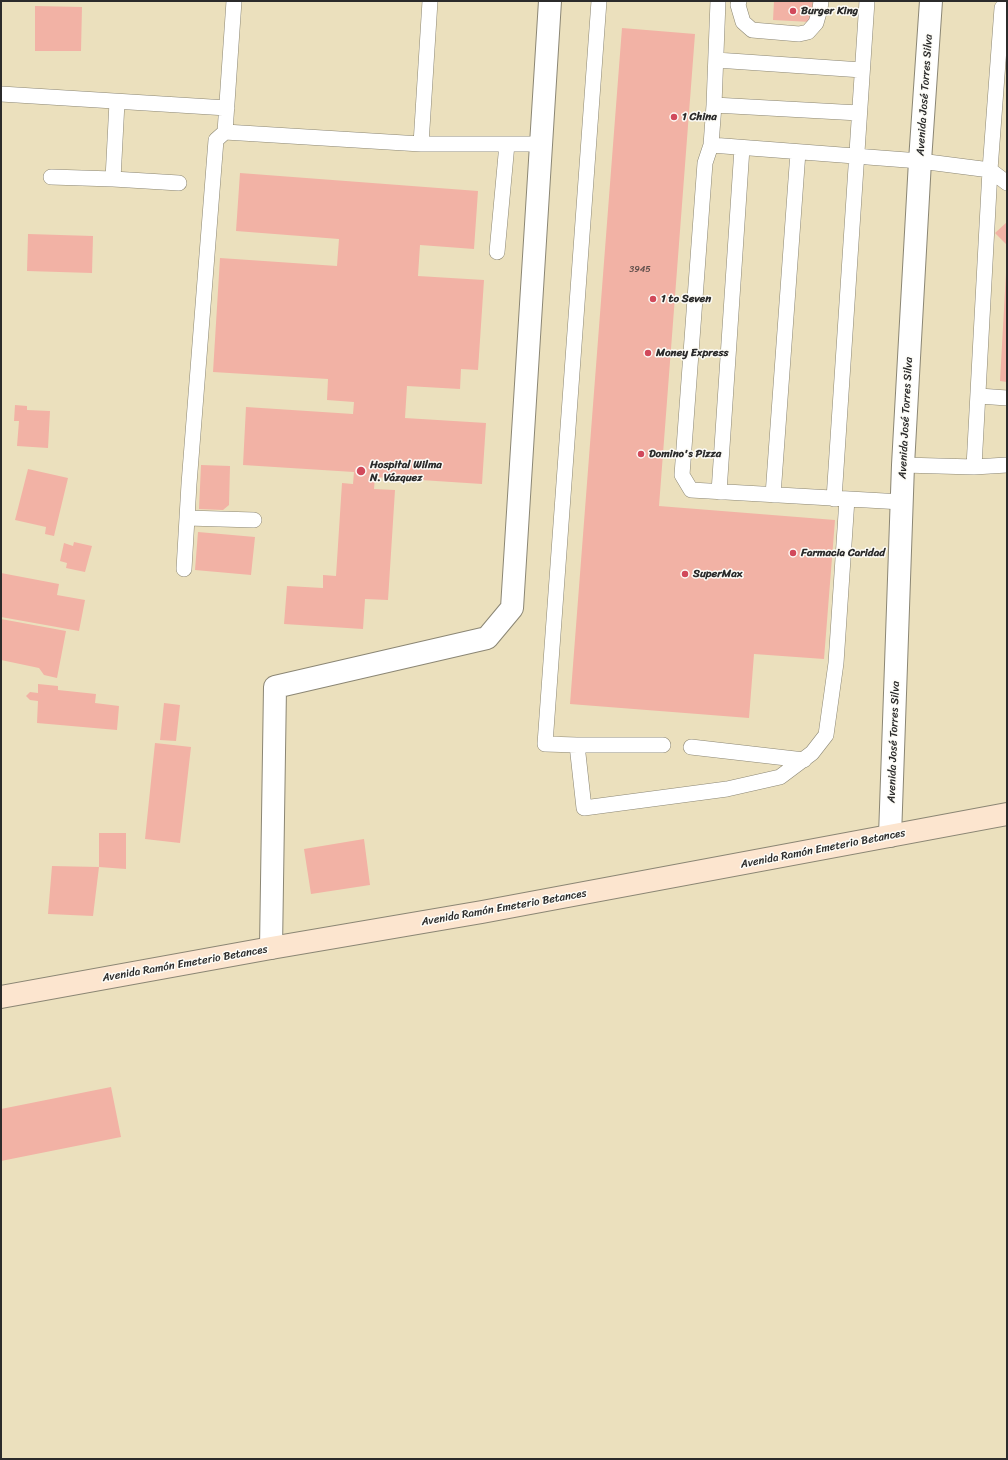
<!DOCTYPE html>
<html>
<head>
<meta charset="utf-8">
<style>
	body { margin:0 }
	#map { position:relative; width:1008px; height:1460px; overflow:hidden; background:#ebe0bd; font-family:Sriracha,sans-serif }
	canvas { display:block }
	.frame { position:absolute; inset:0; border:2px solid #2b2b2b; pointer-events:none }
</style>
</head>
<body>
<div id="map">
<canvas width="1008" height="1460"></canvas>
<div class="frame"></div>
</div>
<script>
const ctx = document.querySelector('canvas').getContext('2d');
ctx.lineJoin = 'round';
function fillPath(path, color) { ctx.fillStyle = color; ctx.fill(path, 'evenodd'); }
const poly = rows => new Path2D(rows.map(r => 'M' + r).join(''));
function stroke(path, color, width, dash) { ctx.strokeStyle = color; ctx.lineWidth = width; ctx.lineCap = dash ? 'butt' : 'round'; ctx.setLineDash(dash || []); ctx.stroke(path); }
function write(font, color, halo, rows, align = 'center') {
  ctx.font = font + ' Sriracha,sans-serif'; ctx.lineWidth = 3; ctx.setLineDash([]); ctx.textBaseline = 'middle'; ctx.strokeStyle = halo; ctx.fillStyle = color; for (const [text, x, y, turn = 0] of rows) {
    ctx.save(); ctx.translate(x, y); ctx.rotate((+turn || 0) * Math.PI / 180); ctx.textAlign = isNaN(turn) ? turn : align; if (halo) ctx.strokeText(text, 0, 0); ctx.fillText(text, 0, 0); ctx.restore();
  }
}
fillPath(poly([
	[774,1,813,1,811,22,773,20],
	[35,6,82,7,81,51,35,51],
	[622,28,695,34,659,506,835,520,824,659,754,654,749,718,570,704],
	[240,173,478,191,474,249,420,245,418,276,484,280,478,370,461,369,460,389,407,386,405,418,486,423,482,484,375,477,374,489,395,490,388,600,365,599,363,629,284,624,287,586,323,588,323,575,336,576,342,483,353,484,354,472,243,465,246,407,353,414,354,402,327,400,328,379,213,372,220,258,337,266,339,239,236,231],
	[1007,222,1007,245,995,233],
	[28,234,93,236,92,273,27,271],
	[1006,273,1007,273,1007,382,1000,381],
	[15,405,27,406,27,410,50,411,48,448,17,446,19,421,14,421],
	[201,465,230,466,229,505,223,510,199,509],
	[28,469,68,478,54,536,45,534,46,527,15,520],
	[198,532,255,537,251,575,195,570],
	[74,542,92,546,85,572,66,568,67,563,60,561,64,543,73,546],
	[1,573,59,584,57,595,85,600,79,631,1,617],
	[1,619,66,631,57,678,44,675,39,668,1,660],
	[38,684,58,686,58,690,96,694,95,703,119,706,117,730,37,723,38,701,30,700,26,696,30,692,38,693],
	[164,703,180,705,176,741,160,740],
	[155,743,191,747,180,843,145,839],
	[99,833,126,833,126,869,99,867],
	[364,839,370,885,311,894,304,849],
	[52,866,99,867,93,916,48,914],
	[111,1087,121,1137,1,1161,1,1109]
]), '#f2b2a5');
const lane = poly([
	[234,1,225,132,421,144,430,1],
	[599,1,545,744,577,745,584,808,727,789,780,777,812,753,826,735,836,663,847,499],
	[739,1,738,5,743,22,752,30,799,34,808,32,816,23,820,9,821,1],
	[1007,5,1002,8,990,170,974,467,1007,465],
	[716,60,862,70],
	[1,94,227,108],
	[714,105,718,1],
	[859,113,714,105,711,145,705,163,682,475,691,490,902,502],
	[421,144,541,144],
	[711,145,920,161,990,170,1007,183],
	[51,177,113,179,117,102],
	[113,179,179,183],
	[497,252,507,144],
	[979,396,1007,398],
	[903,465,974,467],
	[719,492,742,148],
	[773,495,798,152],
	[834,499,867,1],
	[187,518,254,520],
	[184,569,189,484,216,140,225,132],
	[577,745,663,745],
	[691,747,804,760]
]);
const street = poly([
	[890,836,903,465,920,161,931,1],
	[271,948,275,687,487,638,512,608,550,1]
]);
const secondary = poly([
	[1,997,271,948,482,912,1007,814]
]);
stroke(lane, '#8b8674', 16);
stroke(street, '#8b8674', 24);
stroke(secondary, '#8b8674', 24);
stroke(lane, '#fff', 15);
stroke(street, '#fff', 22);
stroke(secondary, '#fce5cf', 22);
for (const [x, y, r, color] of [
	[793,11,4,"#d1495b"],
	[674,117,4,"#d1495b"],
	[653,299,4,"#d1495b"],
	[648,353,4,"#d1495b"],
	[641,454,4,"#d1495b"],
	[361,471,5,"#d1495b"],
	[793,553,4,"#d1495b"],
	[685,574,4,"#d1495b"]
]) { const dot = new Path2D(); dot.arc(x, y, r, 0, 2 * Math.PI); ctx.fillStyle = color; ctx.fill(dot); stroke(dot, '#fdfcf7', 1.5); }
write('9px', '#5d4d4a', null, [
	["3945",640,270]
]);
write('bold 11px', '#2b2b2b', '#fdfcf7', [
	["Burger King",801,11],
	["1 China",682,117],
	["1 to Seven",661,299],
	["Money Express",656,353],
	["Domino's Pizza",649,454],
	["Hospital Wilma",370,465],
	["N. Vázquez",370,478],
	["Farmacia Caridad",801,553],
	["SuperMax",693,574]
], 'left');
write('11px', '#2b2b2b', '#fdfcf7', [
	["Avenida José Torres Silva",925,95,-86],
	["Avenida José Torres Silva",906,418,-87],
	["Avenida José Torres Silva",894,742,-88],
	["Avenida Ramón Emeterio Betances",823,849,-11],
	["Avenida Ramón Emeterio Betances",504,908,-10],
	["Avenida Ramón Emeterio Betances",185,964,-10]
]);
</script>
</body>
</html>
